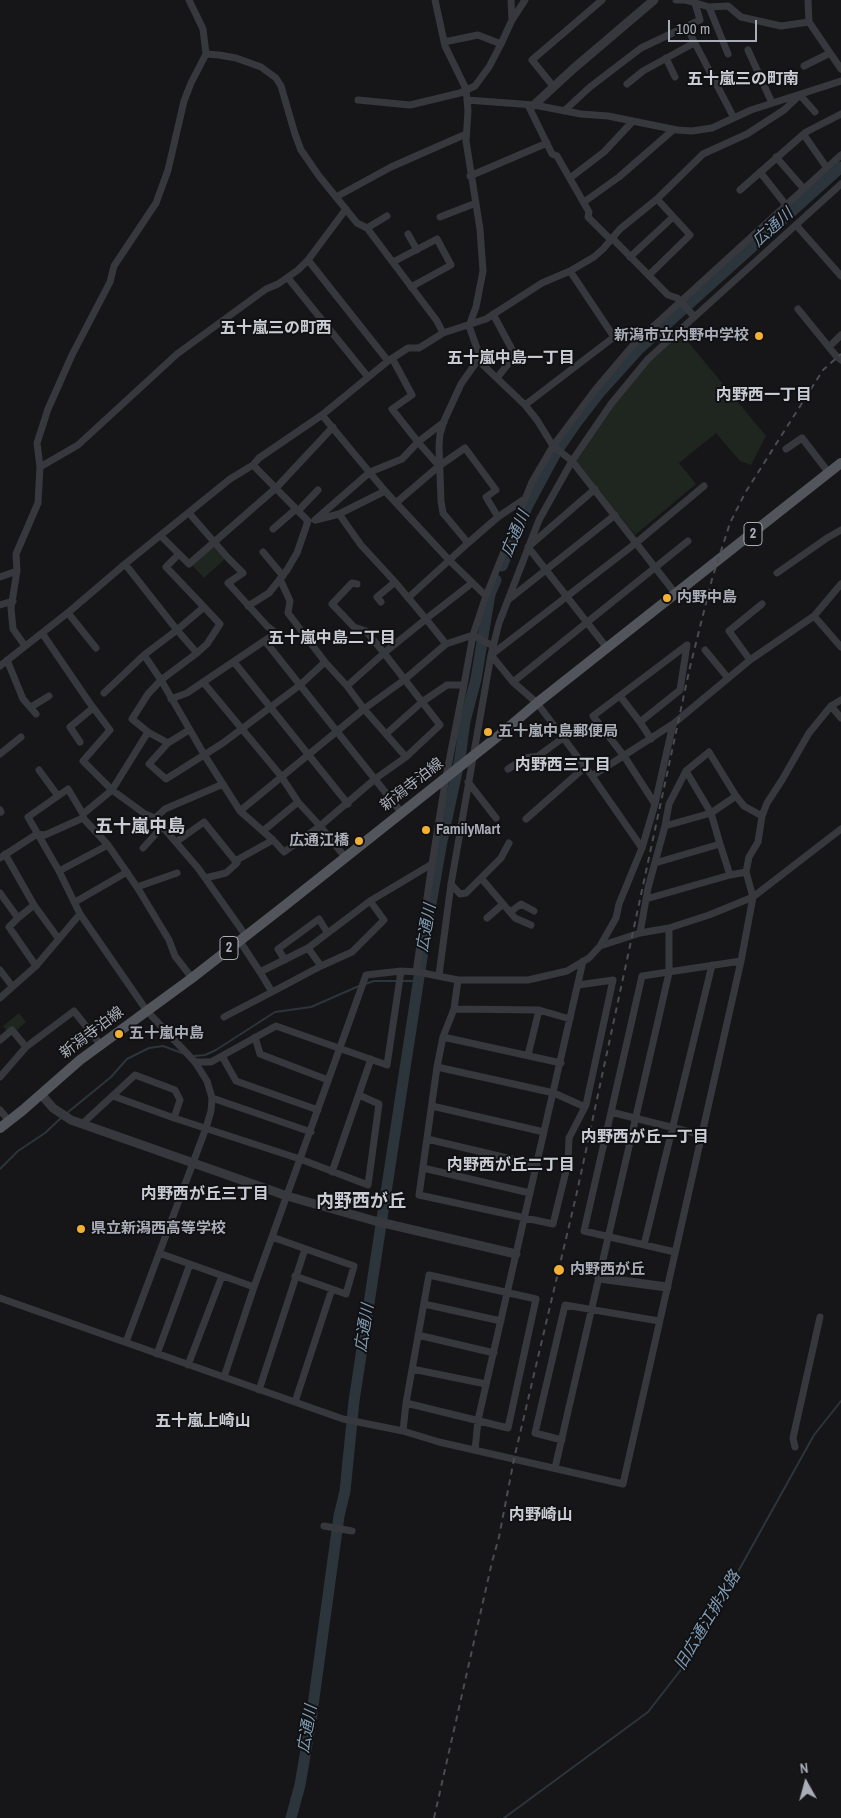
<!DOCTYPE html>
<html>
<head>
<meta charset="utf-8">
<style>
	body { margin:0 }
	#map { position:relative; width:841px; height:1818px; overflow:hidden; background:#161618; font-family:"Archivo Narrow",sans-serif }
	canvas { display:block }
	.north { position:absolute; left:781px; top:1758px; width:50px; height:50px; -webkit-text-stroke:4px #111113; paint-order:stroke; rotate:353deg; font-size:14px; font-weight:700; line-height:20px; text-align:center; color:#a8adb8 }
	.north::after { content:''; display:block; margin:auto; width:18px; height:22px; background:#a8adb8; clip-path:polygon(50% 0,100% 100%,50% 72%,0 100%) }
	.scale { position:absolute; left:668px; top:20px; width:89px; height:22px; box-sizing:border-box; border:2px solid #a8adb8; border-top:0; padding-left:6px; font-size:15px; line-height:18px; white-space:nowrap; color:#a8adb8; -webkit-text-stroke:4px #111113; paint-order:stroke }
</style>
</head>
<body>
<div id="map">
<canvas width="841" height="1818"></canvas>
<div class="north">N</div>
<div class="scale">100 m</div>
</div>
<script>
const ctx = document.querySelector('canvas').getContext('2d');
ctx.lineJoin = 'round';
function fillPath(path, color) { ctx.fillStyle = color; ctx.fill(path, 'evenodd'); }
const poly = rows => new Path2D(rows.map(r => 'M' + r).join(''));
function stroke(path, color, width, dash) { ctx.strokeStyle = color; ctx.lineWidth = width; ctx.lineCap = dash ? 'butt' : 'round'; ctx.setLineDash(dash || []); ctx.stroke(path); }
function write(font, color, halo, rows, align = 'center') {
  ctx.font = font + ' "Archivo Narrow","Noto Sans JP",sans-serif'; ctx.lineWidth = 4; ctx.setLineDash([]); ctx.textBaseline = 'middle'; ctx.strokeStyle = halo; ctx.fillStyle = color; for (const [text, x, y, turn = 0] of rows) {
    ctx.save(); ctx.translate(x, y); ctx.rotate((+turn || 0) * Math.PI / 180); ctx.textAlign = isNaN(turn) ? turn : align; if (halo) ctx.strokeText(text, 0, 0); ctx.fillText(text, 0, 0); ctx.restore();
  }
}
fillPath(poly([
	[679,331,766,436,751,465,740,461,716,433,679,463,696,484,635,535,576,461,632,378],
	[212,545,225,559,204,578,191,564],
	[19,1013,26,1022,17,1030,14,1027,8,1032,3,1026]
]), '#1e261f');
stroke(poly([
	[402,981,419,981],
	[365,984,374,981,398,981],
	[194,1056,205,1055,216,1050,275,1012,311,1007,359,986],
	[67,1113,111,1077,127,1059,149,1048,163,1046,182,1053],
	[0,1169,18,1151,45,1133,61,1118],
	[504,1818,648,1712,690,1658,814,1435,841,1401]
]), '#2c353c', 2);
stroke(poly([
	[502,566,527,507,557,451,577,422,601,391,638,350,841,167],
	[291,1818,300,1785,311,1720,339,1516,345,1491,354,1401,425,938,442,841,460,758,465,721,476,679,490,594,496,580]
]), '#2c353c', 11);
stroke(poly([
	[435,0,445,46,466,89,468,111,466,141,480,229,483,271,476,307,469,326,483,365,525,405,537,420,553,446,572,461,675,593],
	[676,0,685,0,709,7,728,6,741,17,781,26,809,22],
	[808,0,809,22,841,69],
	[709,7,728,54],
	[512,20,525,0],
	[686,26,734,118],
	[444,42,478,35,501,44,512,20,511,0],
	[748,50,772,103],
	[206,54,219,55,236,58,261,67,276,78,281,86,295,134,301,150,319,176,357,223,367,228,437,321,443,333],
	[666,58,675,77],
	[804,66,830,53],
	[627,84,643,71,694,43],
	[553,86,532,60,602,0],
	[800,95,815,112],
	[358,100,410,105,460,93,475,86,489,67,501,44],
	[467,100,534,105,581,114,608,116,677,130,692,131,712,128,751,110,841,81],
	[528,105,552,154,557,156,589,212,588,217,609,238,614,240,668,295,677,298,692,314],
	[564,111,590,87,641,48,700,20,695,3],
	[804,135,827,168],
	[776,157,804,189],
	[760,172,786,205],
	[470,176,547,143],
	[570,178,604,152,633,121],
	[740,190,806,132,841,114],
	[336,197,391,167,466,134],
	[584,202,619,177,673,130],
	[440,217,476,203],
	[796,225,841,276],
	[367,228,387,216],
	[408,234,417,250],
	[630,257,673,217],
	[308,260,388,361],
	[393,262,437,239,451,265,411,287],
	[649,275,690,235,657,199],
	[288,278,368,377],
	[798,309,837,357,841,360],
	[493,314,515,355,497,378],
	[829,347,841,335],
	[525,405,614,337,570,271],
	[322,415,385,491,449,560,486,596],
	[786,449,802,438,829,473],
	[253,465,308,521],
	[439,466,418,442,444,422],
	[40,467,78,445,177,354,266,289,278,284,298,270,308,260,346,209],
	[595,489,528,547,607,648],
	[397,502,439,466,465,448,496,490,486,497,498,517,523,500],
	[298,511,318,490],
	[339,514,361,545,395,582],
	[315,520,370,472,402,459,418,442,392,409,412,395,392,358],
	[316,520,339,514,385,491],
	[273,529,296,509],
	[161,536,189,564,276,488,333,427],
	[468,543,498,517],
	[263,552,283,576],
	[179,554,166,567,204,607,220,624,207,644,197,653,177,630,204,607],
	[125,564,177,630,144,655,161,680,205,756,240,811,273,840,284,852,320,826,375,779,406,757,364,709,347,686],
	[777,573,827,538,841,530],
	[0,577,17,571],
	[280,579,290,601,288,613,325,662],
	[408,598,468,543,443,513,441,501,439,446,440,434,444,421,461,384,480,357],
	[508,600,615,515],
	[381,602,377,597,395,582,426,619,384,653,440,725,406,757],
	[0,605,13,601],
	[248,606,269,593,287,570,297,553,308,521],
	[68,613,96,648],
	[814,616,841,647],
	[42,633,89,702,110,730,83,761,112,790,145,814,155,818,165,809,223,784],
	[265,641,401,812],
	[446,644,426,619,472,583],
	[25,646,13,629,11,608,17,571,16,554,38,503,40,467,37,443,48,409,72,355,110,282,114,266,156,203,168,170,184,101,191,83,206,54,203,29,189,0],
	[705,650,728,678],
	[197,653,161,680,148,694,132,719,148,732,168,743,149,764,166,779,223,743,300,685,325,662,347,686,384,653,366,631,354,627,332,604,352,583,357,584],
	[7,660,23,699,36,714],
	[750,660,729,631,762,604],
	[234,662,348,804],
	[0,666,70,611,125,564,230,479,253,465,259,458,322,415,388,361,408,348,419,348,443,333,486,319,542,283,570,271,594,257,603,249,620,229,657,199,703,154,747,134,784,110,800,95],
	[203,682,281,776,298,802,263,831],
	[513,682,688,541],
	[104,693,144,655],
	[620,696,640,722,680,690,687,645,593,716,624,756,655,804],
	[171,699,187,693,276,633,267,626,228,583,243,573,228,558,189,513],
	[831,706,841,718],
	[31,707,49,696],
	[640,722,651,739],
	[386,734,422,702,447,685,464,685,473,635,493,646],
	[80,742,70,727,93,708],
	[168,743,189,730],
	[0,754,21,737],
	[508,769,525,758,538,756,563,738],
	[39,770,58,796],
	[592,776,673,724,750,660,814,616,841,584],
	[468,782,496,818],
	[736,796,744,806,762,816],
	[298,802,320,826,345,857],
	[0,810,1,812],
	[240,811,364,709,404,680,446,644,473,635,486,596,532,482,553,446,595,390,634,344,841,155],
	[83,814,68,789,28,817,59,871,80,914,147,1011,195,1062,207,1081,212,1098,211,1111,206,1128,126,1342],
	[83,818,108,845,137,887,169,940,175,956,192,978],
	[155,818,198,868,246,936],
	[526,819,585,767],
	[665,826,711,813,686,771],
	[176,842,204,822,237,863,226,873,205,878],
	[143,848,163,826],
	[642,848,592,776,537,703,513,682,491,655,499,623,539,520,572,461,611,404,648,359,841,184],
	[5,854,34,905,58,938],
	[0,858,37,834,45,835,83,818,83,814,112,790,148,732],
	[235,861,273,840],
	[655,863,720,844],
	[432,864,446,777,464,685],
	[59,871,108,845],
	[481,878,515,918,531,925],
	[451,884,460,894,466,893,501,858,509,843],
	[137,887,177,873],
	[0,893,18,918,9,927,36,966],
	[646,899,730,875],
	[75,902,127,872],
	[510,912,521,904,534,911],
	[18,918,34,905],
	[487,918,503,904],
	[640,933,648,888,665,826,669,804,686,771,709,752,736,796,711,813,720,844,730,875,746,872],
	[239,940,260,972,308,948,370,901,432,864,416,972],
	[600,946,640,933,669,928,709,915,753,897,841,829],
	[308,948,321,966,352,952,384,920,370,901],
	[285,960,278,949,319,919,327,932],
	[0,970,12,986],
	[260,972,272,992,321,966],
	[439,975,451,884,491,655,636,543,704,486],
	[458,980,454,1009,443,1037,437,1067,419,1195,553,1224,568,1163,569,1138,586,1105,613,980,578,985],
	[0,998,36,966,80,914],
	[454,1009,539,1010,570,1019],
	[224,1017,272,992],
	[255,1037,260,1054,328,1080],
	[443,1037,561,1063],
	[0,1040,12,1030,26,1047,0,1077],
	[26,1047,74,1011,100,1044],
	[528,1055,539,1010],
	[222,1056,236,1081,318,1110],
	[195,1062,211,1062,276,1026,387,1065,401,971],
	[437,1067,554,1093,585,1107],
	[113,1096,174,1118,300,1159,368,1185,379,1104,359,1095],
	[212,1098,311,1132],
	[432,1106,544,1132],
	[0,1110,9,1121],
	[611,1112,702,1135],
	[82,1124,135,1075,175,1090,180,1100,174,1118],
	[427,1139,537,1165],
	[423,1168,530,1193],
	[332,1172,371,1059],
	[272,1237,354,1266,346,1294,295,1276],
	[644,1245,712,965],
	[675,1252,584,1231,642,976,741,961],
	[159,1253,254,1287],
	[0,1298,343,1419,403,1431,439,1442,623,1484,741,961,753,897,746,872,749,857,758,842,762,816,767,803,782,780,809,733,831,706,841,700],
	[424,1304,501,1321],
	[418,1335,494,1353],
	[157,1354,190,1264],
	[188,1365,222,1276],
	[412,1369,486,1384],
	[224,1377,254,1287,366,975,401,971,418,972,458,980,528,980,567,971,589,958,600,946,616,918,619,904,642,848,655,804,673,724],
	[259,1390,305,1249],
	[295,1402,332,1289],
	[403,1431,406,1403,429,1275,536,1299,508,1428,406,1403],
	[562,1440,535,1433,565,1305,659,1321],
	[795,1447,793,1438,820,1317],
	[475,1450,478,1420,583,961],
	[555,1468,669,973,669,928],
	[324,1526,352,1531]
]), '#37383d', 7);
stroke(poly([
	[534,105,573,69,654,0],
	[41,1094,53,1108,71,1120,287,1196,375,1221,516,1254],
	[599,1278,667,1287]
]), '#37383d', 9);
stroke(poly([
	[0,1128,23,1110,80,1060,192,978,283,907,497,737,537,703,841,463]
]), '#53555c', 10);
stroke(poly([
	[434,1818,492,1562,499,1537,514,1459,577,1192,690,667,712,579,730,523,745,493,823,370,841,354]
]), '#4a4c52', 2, [6, 5]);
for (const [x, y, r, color] of [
	[759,336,5,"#f2b134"],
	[667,598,5,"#f2b134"],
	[488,732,5,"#f2b134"],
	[426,830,5,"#f2b134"],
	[359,841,5,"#f2b134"],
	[119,1034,5,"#f2b134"],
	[81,1229,5,"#f2b134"],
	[559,1270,6,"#f2b134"]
]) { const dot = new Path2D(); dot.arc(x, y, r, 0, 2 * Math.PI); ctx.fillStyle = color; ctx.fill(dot); stroke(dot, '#111113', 2); }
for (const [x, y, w] of [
	[753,534,18],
	[229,948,18]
]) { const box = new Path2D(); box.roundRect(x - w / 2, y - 11.5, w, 23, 4); ctx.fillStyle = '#111113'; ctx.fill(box); stroke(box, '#a8adb8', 1); }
write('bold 14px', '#a8adb8', null, [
	["2",753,534],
	["2",229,948]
]);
write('bold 15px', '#a8adb8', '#111113', [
	["新潟市立内野中学校",749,336,"right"],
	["内野中島",677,598],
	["五十嵐中島郵便局",498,732],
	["FamilyMart",436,830],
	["広通江橋",349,841,"right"],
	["五十嵐中島",129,1034],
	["県立新潟西高等学校",91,1229],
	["内野西が丘",570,1270]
], 'left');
write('15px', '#a8adb8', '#111113', [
	["新潟寺泊線",412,785,-38],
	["新潟寺泊線",92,1033,-37]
]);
write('bold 16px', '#c9ccd4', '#111113', [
	["五十嵐三の町南",743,80],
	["五十嵐三の町西",276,329],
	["五十嵐中島一丁目",511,359],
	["内野西一丁目",764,396],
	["五十嵐中島二丁目",332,639],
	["内野西三丁目",563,766],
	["内野西が丘一丁目",645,1138],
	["内野西が丘二丁目",511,1166],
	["内野西が丘三丁目",205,1195],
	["五十嵐上崎山",203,1422],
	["内野崎山",541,1516]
]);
write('italic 16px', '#7f9bb3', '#111113', [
	["広通川",773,228,-42],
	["広通川",516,534,-67],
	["広通川",427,928,-80],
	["広通川",365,1328,-81],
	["旧広通江排水路",708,1621,-59],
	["広通川",308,1729,-80]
]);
write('bold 18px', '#c9ccd4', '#111113', [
	["五十嵐中島",140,827],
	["内野西が丘",361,1202]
]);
</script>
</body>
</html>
